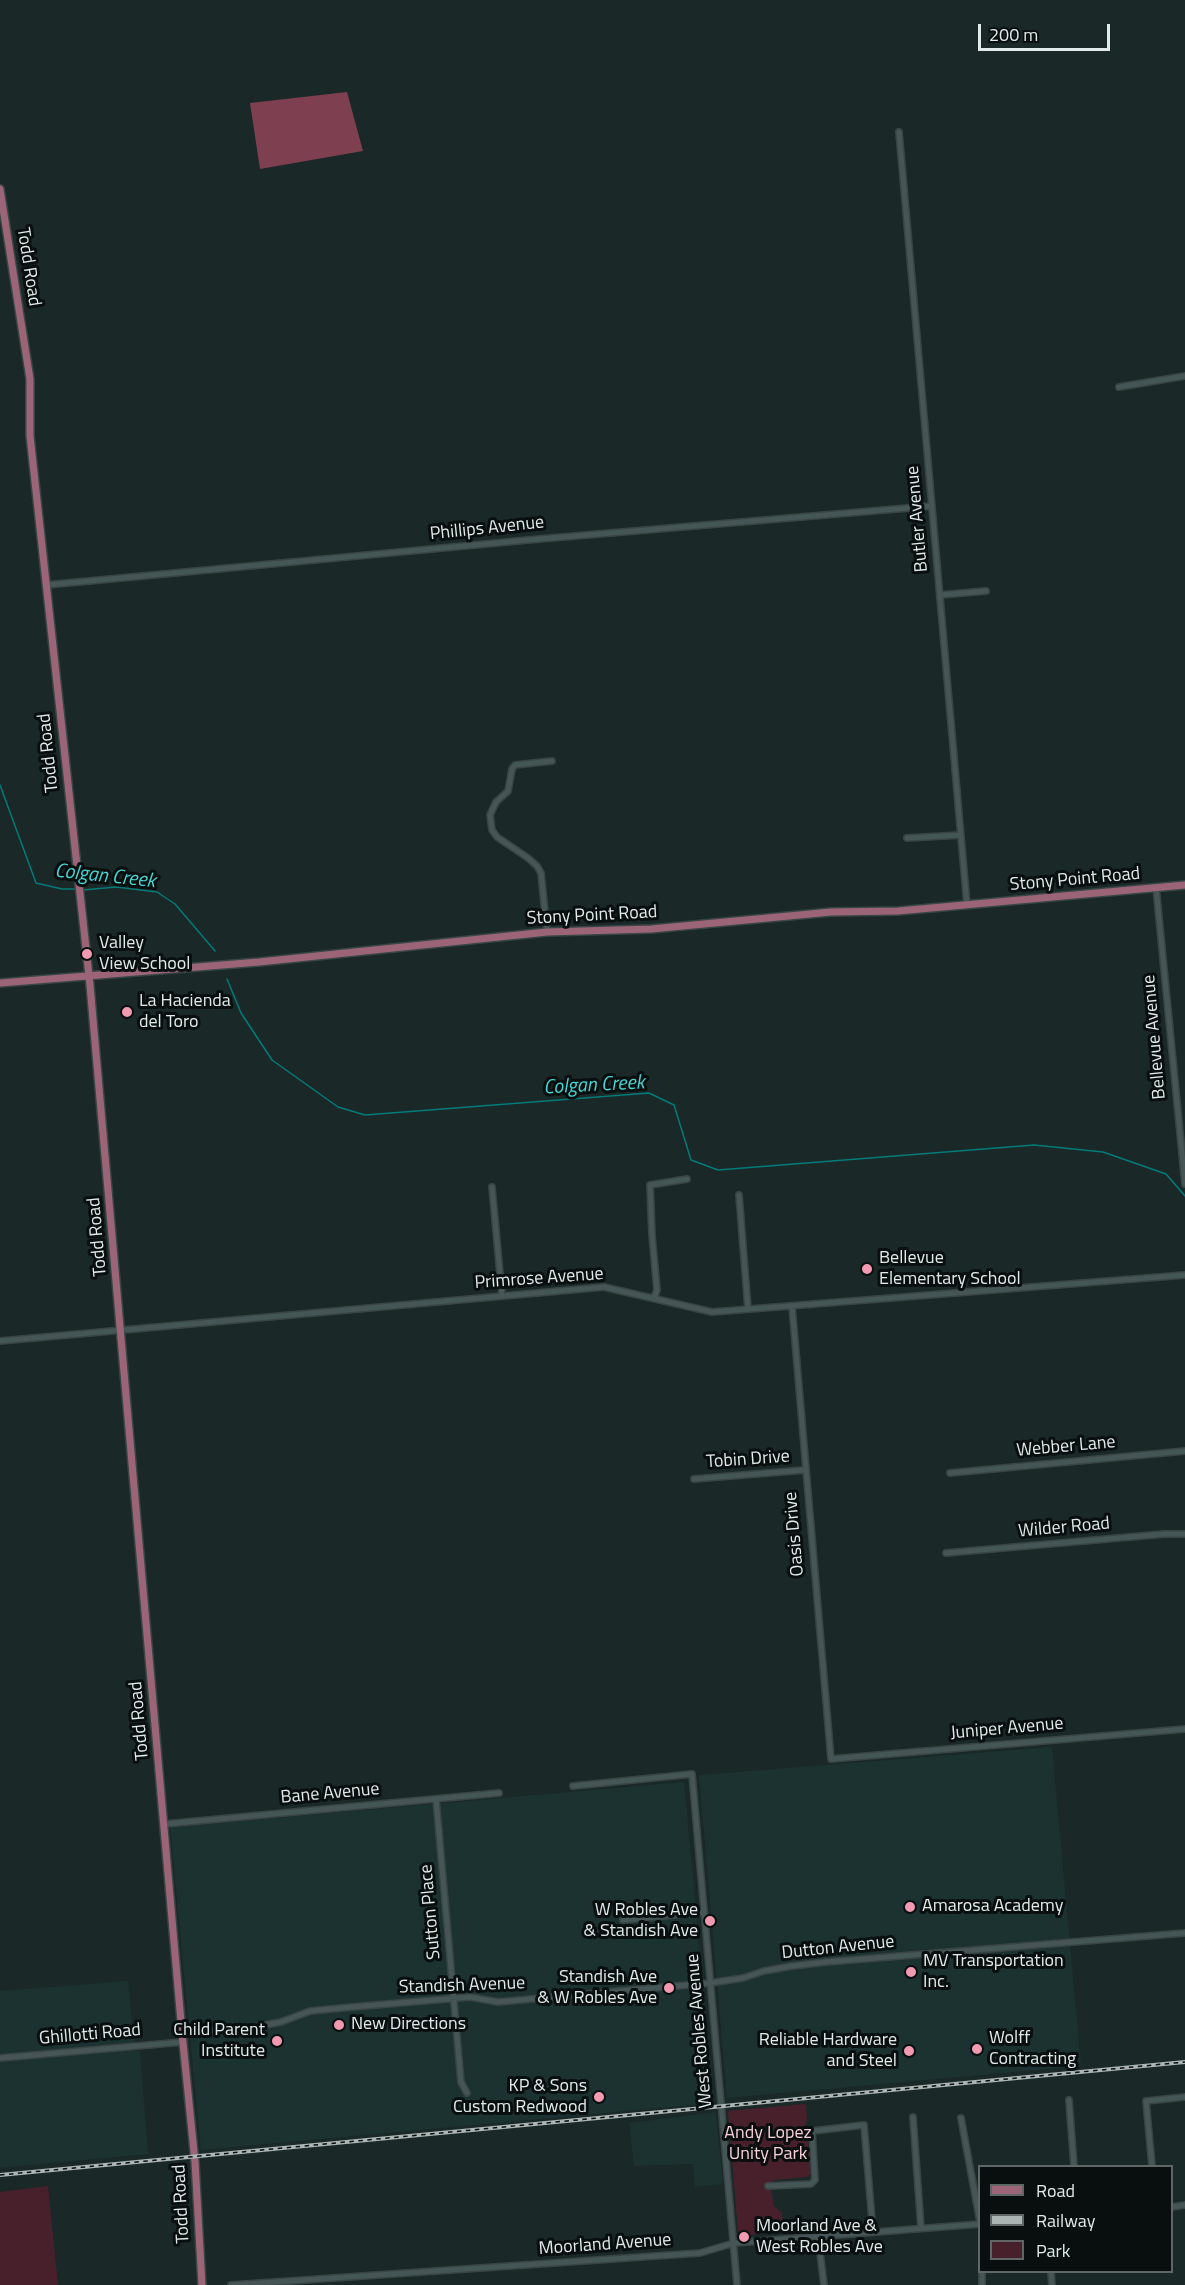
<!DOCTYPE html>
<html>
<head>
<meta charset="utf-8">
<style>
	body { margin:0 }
	#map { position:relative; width:1185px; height:2285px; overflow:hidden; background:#1a2827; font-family:"Titillium Web",sans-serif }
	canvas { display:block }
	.legend { position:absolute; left:978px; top:2165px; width:195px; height:108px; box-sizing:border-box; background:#090f0f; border:2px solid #5f6766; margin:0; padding:8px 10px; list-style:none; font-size:18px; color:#e1eae9 }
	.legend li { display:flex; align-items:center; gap:12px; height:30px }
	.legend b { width:30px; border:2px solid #5f6766 }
	.scale { position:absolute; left:978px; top:24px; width:132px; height:27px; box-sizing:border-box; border:3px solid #e1eae9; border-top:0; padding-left:8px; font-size:18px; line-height:21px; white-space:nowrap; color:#e1eae9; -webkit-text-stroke:4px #090f0f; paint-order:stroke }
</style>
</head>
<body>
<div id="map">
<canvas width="1185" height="2285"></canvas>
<ul class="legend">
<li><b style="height:8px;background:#9b6577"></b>Road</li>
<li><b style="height:8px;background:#abb5b4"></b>Railway</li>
<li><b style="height:16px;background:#48202c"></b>Park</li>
</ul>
<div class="scale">200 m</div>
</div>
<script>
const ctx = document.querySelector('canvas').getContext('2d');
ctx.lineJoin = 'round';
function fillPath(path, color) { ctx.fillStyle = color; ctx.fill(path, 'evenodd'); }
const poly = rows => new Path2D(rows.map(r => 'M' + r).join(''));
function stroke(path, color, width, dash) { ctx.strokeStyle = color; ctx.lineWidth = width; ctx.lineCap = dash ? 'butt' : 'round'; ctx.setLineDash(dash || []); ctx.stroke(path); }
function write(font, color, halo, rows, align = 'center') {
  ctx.font = font + ' "Titillium Web",sans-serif'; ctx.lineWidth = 6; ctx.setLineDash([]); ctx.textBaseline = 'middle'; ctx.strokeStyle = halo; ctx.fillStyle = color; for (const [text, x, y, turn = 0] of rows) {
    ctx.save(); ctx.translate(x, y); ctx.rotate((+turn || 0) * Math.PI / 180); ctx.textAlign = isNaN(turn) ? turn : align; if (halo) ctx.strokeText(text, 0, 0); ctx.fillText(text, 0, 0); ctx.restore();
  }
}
fillPath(poly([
	[1052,1747,1081,2066,727,2098,699,1775],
	[684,1782,714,2103,201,2150,170,1827],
	[128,1981,135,2051,140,2051,148,2154,0,2168,0,1991],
	[716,2112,723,2184,695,2187,693,2164,634,2166,629,2123]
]), '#1b3231');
fillPath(poly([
	[806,2104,807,2120,803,2130,808,2142,811,2174,807,2177,775,2180,770,2183,774,2206,782,2213,783,2232,744,2235,738,2231,728,2111],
	[48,2186,58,2285,0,2285,0,2192]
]), '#48202c');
fillPath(poly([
	[347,92,363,151,260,169,250,103]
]), '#7e3f51');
stroke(poly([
	[0,785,36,883,62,889,76,889],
	[83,890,116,887,157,892,175,904,215,951],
	[227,979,241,1013,272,1060,338,1107,365,1115,649,1093,674,1105,691,1160,718,1170,1034,1145,1103,1152,1166,1174,1185,1196]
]), '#017b7a', 1.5);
const minor = poly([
	[899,132,967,905],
	[1119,387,1185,376],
	[46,585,539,539,932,506],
	[940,595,986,591],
	[907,838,961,835],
	[1156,887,1185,1184],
	[547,932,541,873,537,866,528,858,497,837,492,830,490,815,496,802,508,791,512,769,515,765,552,761],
	[492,1187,502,1296],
	[739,1195,748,1309],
	[654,1298,657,1290,652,1235,650,1185,687,1179],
	[792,1306,831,1759,1185,1729],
	[0,1341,604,1287,712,1312,1185,1275],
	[950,1473,1185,1451],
	[694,1479,805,1470],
	[946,1553,1164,1534,1185,1534],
	[573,1786,692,1774,737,2285],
	[436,1799,461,2082,467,2093],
	[165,1824,499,1793],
	[623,1920,704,1912],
	[182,2033,249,2028,281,2022,310,2011,352,2007,470,1997,498,2002,710,1983,743,1978,764,1971,792,1966,826,1962,1185,1933],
	[0,2058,183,2042],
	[1069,2100,1074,2166],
	[913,2117,921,2228],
	[961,2118,980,2222],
	[1152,2166,1146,2101,1185,2097],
	[768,2186,811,2184,815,2180,812,2131,864,2125,873,2232],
	[1172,2207,1185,2205],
	[818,2236,824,2285],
	[982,2272,982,2285],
	[1051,2272,1052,2285],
	[231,2285,700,2253,734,2243,980,2224]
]);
const major = poly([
	[0,189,30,379,30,436,90,985,182,2033,195,2162,202,2285],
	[0,983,259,962,547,932,651,929,831,912,898,911,1185,885]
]);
stroke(minor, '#394544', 8);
stroke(major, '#394544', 10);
stroke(minor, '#465555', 5);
stroke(major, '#9b6577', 7);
const rail = poly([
	[0,2175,1185,2062]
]);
stroke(rail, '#abb5b4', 4);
stroke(rail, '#090f0f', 1.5, [4.5]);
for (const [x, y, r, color] of [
	[87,954,6,"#f19ab1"],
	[127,1012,6,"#f19ab1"],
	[867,1269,6,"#f19ab1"],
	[910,1907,6,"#f19ab1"],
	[710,1921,6,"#f19ab1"],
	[911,1972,6,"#f19ab1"],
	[669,1988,6,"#f19ab1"],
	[339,2025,6,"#f19ab1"],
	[277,2041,6,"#f19ab1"],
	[977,2049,6,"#f19ab1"],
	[909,2051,6,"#f19ab1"],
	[599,2097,6,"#f19ab1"],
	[744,2237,6,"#f19ab1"]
]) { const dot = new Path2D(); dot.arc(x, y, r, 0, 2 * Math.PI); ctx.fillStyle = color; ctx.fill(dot); stroke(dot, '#090f0f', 2); }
write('18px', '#e1eae9', '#090f0f', [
	["Todd Road",28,267,81],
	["Butler Avenue",918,519,-95],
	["Phillips Avenue",487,529,-6],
	["Todd Road",49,753,-96],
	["Stony Point Road",1075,880,-5],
	["Stony Point Road",592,916,-3],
	["Bellevue Avenue",1155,1037,-95],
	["Todd Road",98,1237,-95],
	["Primrose Avenue",539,1279,-4],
	["Webber Lane",1066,1447,-5],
	["Tobin Drive",748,1460,-4],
	["Wilder Road",1064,1528,-5],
	["Oasis Drive",795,1534,-95],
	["Todd Road",140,1721,-95],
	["Juniper Avenue",1007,1729,-5],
	["Bane Avenue",330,1794,-5],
	["Sutton Place",431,1912,-95],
	["Dutton Avenue",838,1948,-6],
	["Standish Avenue",462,1986,-2],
	["West Robles Avenue",700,2031,-95],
	["Ghillotti Road",90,2035,-5],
	["Todd Road",182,2204,-93],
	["Moorland Avenue",605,2245,-4]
]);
write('18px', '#e1eae9', '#090f0f', [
	["Valley",99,944],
	["View School",99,965],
	["La Hacienda",139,1002],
	["del Toro",139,1023],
	["Bellevue",879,1259],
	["Elementary School",879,1280],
	["Amarosa Academy",922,1907],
	["W Robles Ave",698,1911,"right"],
	["& Standish Ave",698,1932,"right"],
	["MV Transportation",923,1962],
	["Inc.",923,1983],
	["Standish Ave",657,1978,"right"],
	["& W Robles Ave",657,1999,"right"],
	["New Directions",351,2025],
	["Child Parent",265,2031,"right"],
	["Institute",265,2052,"right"],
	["Wolff",989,2039],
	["Contracting",989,2060],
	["Reliable Hardware",897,2041,"right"],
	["and Steel",897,2062,"right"],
	["KP & Sons",587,2087,"right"],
	["Custom Redwood",587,2108,"right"],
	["Moorland Ave &",756,2227],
	["West Robles Ave",756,2248]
], 'left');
write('18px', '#f8ced8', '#090f0f', [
	["Andy Lopez",768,2134],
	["Unity Park",768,2155]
]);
write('italic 20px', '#45d6d5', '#090f0f', [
	["Colgan Creek",105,877,6],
	["Colgan Creek",594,1086,-3]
]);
</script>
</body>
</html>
